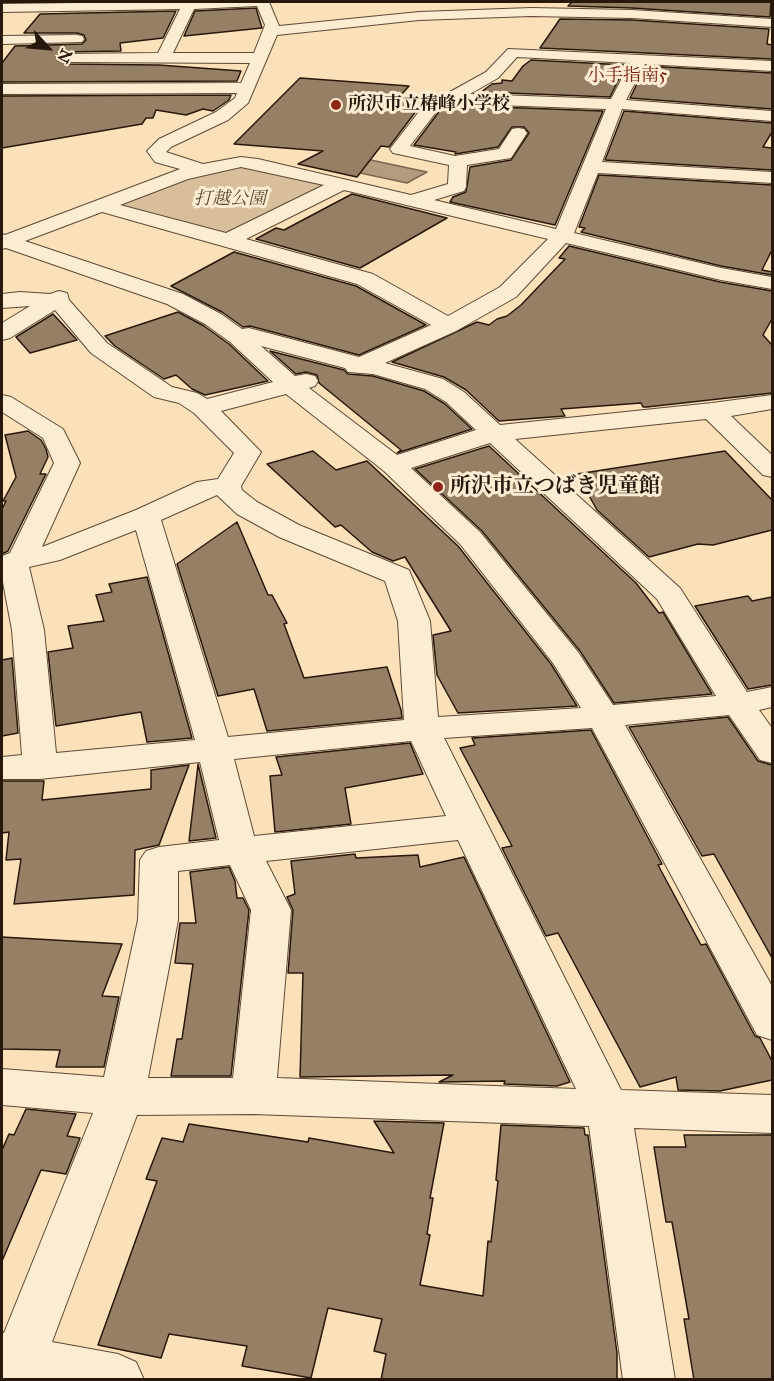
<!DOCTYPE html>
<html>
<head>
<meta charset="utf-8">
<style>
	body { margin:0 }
	#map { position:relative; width:774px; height:1381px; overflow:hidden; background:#fbe1b9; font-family:"IM FELL Great Primer",serif }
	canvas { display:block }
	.frame { position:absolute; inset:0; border:3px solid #28170b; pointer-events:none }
	.north { position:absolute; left:18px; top:18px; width:60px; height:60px; -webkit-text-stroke:4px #fcecd2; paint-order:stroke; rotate:116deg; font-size:16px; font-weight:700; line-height:24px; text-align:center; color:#28170b }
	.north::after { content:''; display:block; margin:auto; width:21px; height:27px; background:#28170b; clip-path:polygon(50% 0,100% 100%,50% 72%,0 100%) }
</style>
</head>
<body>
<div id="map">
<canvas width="774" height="1381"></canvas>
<div class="frame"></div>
<div class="north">N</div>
</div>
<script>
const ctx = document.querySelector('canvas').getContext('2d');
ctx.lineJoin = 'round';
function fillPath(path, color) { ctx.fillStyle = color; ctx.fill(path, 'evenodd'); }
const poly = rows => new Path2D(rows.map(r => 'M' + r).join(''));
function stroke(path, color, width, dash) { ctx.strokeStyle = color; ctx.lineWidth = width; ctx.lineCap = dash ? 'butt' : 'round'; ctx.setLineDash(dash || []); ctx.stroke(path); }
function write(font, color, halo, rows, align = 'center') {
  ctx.font = font + ' "IM FELL Great Primer","Noto Serif JP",serif'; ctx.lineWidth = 6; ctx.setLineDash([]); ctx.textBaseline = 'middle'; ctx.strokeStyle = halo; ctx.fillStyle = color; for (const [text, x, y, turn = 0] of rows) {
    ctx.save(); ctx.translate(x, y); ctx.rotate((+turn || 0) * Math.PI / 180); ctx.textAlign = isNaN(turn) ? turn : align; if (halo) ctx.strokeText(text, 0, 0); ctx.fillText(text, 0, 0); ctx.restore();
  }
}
fillPath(poly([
	[234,167,249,168,322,185,323,189,230,233,124,206,122,204,193,177]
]), '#d7bf9b');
const water = poly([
	[366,159,427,172,407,183,346,170,366,159]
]);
fillPath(water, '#b39c7e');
stroke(water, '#7b6750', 1.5);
const building = poly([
	[572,2,771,2,770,17,632,8,568,6,572,2],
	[256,8,262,28,184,36,195,11,256,8],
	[176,11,163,38,120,43,121,51,61,52,56,57,66,64,159,65,241,71,237,81,2,82,2,63,15,46,82,44,86,40,84,35,77,33,24,33,40,14,176,11],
	[560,19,632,20,769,29,767,44,772,45,772,59,540,48,560,19],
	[531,60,626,65,610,97,481,92,492,84,502,83,502,80,512,81,523,66,531,60],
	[646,66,772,73,772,109,630,98,646,66],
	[300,78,409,86,400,96,426,98,389,147,381,146,357,177,298,164,323,151,234,144,300,78],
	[231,95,229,100,213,111,203,109,186,115,156,110,153,118,146,118,142,124,2,148,2,96,231,95],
	[444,105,603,111,555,225,450,202,453,197,466,192,470,167,511,160,529,133,524,127,512,127,498,147,455,154,456,152,414,145,444,105],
	[624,111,772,123,772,132,763,147,772,148,772,170,605,160,624,111],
	[599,175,772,185,772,250,762,270,772,272,772,275,721,266,581,232,585,228,579,227,599,175],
	[352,194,447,218,360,268,256,239,276,228,284,230,352,194],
	[569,246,720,282,772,291,772,319,763,335,772,345,772,393,647,407,643,407,641,403,561,409,565,416,499,421,466,390,444,377,392,362,477,322,489,325,497,319,507,316,521,305,565,259,559,258,569,246],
	[234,252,356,286,426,325,359,355,250,326,243,327,222,312,171,286,234,252],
	[178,312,204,326,229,344,268,381,205,395,192,389,176,375,164,379,115,346,105,336,178,312],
	[53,314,77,340,30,353,16,337,53,314],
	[270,351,344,370,348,374,373,376,424,391,445,404,472,429,397,453,401,450,319,383,317,375,306,372,296,374,270,351],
	[28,431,41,440,46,449,48,457,40,474,46,474,8,551,2,554,2,509,6,501,3,501,16,477,5,435,28,431],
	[489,446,636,583,659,613,663,612,712,694,614,703,580,651,482,531,415,469,489,446],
	[313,451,336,470,367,461,458,546,551,664,577,706,458,713,437,675,433,635,451,631,405,557,393,561,372,552,341,525,335,527,267,464,313,451],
	[725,451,772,500,772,530,713,545,698,544,649,557,597,510,577,474,725,451],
	[237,522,268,595,272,595,287,623,284,624,304,678,387,667,401,710,402,718,267,731,254,689,218,696,177,564,237,522],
	[147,577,192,738,147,742,141,712,56,726,48,652,73,648,68,626,104,621,96,595,112,592,109,584,147,577],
	[748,596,752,601,772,597,772,685,748,689,695,606,748,596],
	[12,658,18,733,2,736,2,660,12,658],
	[728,717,758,761,772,765,772,958,714,854,702,856,629,727,728,717],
	[591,730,662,864,658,865,701,945,706,944,755,1036,760,1038,772,1061,772,1080,720,1091,678,1090,676,1077,640,1087,558,933,546,936,502,848,512,846,460,748,475,745,472,738,591,730],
	[410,743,423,774,345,788,351,824,275,832,270,776,282,775,276,757,410,743],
	[198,764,216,838,189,841,198,765,198,764],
	[189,765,159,845,135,850,134,895,14,904,21,859,6,860,9,832,2,833,2,781,44,781,42,800,151,789,151,770,189,765],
	[355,854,356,858,418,855,420,867,464,857,570,1082,557,1086,504,1084,505,1081,439,1082,453,1075,300,1077,303,973,288,973,293,910,287,897,295,894,291,861,355,854],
	[229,867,235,881,237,898,243,898,249,910,231,1076,171,1076,177,1039,182,1039,193,964,175,963,180,923,196,923,190,872,229,867],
	[2,937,122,944,102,996,119,997,104,1067,56,1067,60,1050,2,1049,2,937],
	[26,1109,76,1114,67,1136,80,1138,66,1174,41,1170,2,1261,2,1150,9,1134,14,1135,26,1109],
	[374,1121,444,1123,430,1198,433,1198,427,1234,430,1235,420,1285,483,1296,488,1241,491,1242,498,1181,496,1180,501,1125,584,1128,585,1135,588,1135,617,1353,617,1380,381,1380,386,1354,374,1351,382,1319,328,1308,311,1378,242,1366,247,1346,169,1334,161,1358,98,1345,157,1181,146,1179,162,1138,183,1142,189,1124,308,1142,309,1138,394,1153,374,1121],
	[684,1135,772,1135,772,1380,694,1380,684,1319,689,1319,672,1222,666,1222,654,1147,686,1147,684,1135]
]);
fillPath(building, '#968065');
stroke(building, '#28170b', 1.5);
const minor = poly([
	[149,2,269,2,279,26,419,12,531,8,632,10,772,19,772,27,632,18,531,16,419,20,277,35,248,103,228,120,171,147,166,152,203,164,241,157,258,159,411,195,448,184,449,165,393,153,390,149,432,95,448,93,486,72,508,49,772,61,772,71,645,64,626,100,772,111,772,121,622,109,602,162,772,172,772,183,598,173,574,233,721,268,772,277,772,289,721,280,566,243,516,297,456,331,385,363,443,379,464,392,500,425,712,403,772,395,772,409,731,416,772,455,772,477,763,475,706,419,515,439,680,588,747,692,772,687,772,707,759,710,772,728,772,763,760,760,729,715,625,725,772,986,772,1040,757,1035,592,728,444,738,621,1090,772,1095,772,1133,634,1128,675,1380,623,1380,589,1126,253,1114,137,1115,52,1342,118,1354,136,1362,144,1380,2,1380,2,1332,4,1333,93,1113,2,1105,2,1069,104,1077,138,920,140,860,146,851,159,847,219,840,200,762,40,779,2,779,2,757,22,755,12,630,2,577,2,556,10,553,54,463,43,438,2,412,2,395,11,397,63,429,80,463,42,547,136,510,197,482,218,479,234,453,194,413,179,403,154,397,91,353,55,310,10,338,2,340,2,323,30,306,2,308,2,294,20,292,50,294,59,291,67,293,69,300,107,343,172,387,197,393,207,399,273,382,230,342,205,324,167,304,6,248,2,249,2,234,5,235,180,169,155,162,147,151,159,139,216,112,235,98,237,93,2,94,2,84,241,83,250,63,66,62,61,60,58,57,61,54,158,53,180,9,2,12,2,4,149,2],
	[257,6,265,25,254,53,173,53,194,9,257,6],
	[517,57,630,63,611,99,470,94,498,78,517,57],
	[443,103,606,109,556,229,434,200,464,191,466,187,467,165,511,158,527,133,524,129,518,128,512,129,499,149,455,156,410,146,443,103],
	[241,167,324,185,226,233,120,205,188,179,241,167],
	[344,190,548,239,500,287,448,316,373,274,246,239,344,190],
	[102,212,357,284,431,325,359,357,249,328,242,329,221,314,183,294,25,241,102,212],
	[261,346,345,368,348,372,373,374,425,389,446,402,476,430,397,455,309,388,315,386,318,381,315,376,306,374,295,376,261,346],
	[286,394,384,471,460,544,553,663,581,708,438,717,430,621,409,570,299,525,257,502,242,490,241,486,261,452,221,411,286,394],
	[490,443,657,599,716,696,613,705,578,652,480,532,411,468,490,443],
	[217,495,237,514,279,537,385,581,398,621,404,720,228,737,161,520,217,495],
	[136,530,195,740,56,753,44,630,29,567,60,560,136,530],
	[411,741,446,816,254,836,234,759,411,741],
	[458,840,576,1089,277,1078,291,910,266,861,458,840],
	[230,865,251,910,233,1078,148,1078,178,920,178,871,230,865],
	[77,35,82,36,84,39,82,42,2,44,2,36,77,35]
]);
stroke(minor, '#5d4a36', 2);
fillPath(minor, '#fcecd2');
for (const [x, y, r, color] of [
	[336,105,6,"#8f2418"],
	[438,487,6,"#8f2418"]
]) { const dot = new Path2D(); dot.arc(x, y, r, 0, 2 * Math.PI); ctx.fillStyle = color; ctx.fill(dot); stroke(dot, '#fcecd2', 2); }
write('18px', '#7a1f14', '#fcecd2', [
	["小手指南5",627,77]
]);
write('bold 18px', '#28170b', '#fcecd2', [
	["所沢市立椿峰小学校",348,105]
], 'left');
write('italic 18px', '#5d4936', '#fcecd2', [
	["打越公園",230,200]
]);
write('bold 21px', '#28170b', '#fcecd2', [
	["所沢市立つばき児童館",450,487]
], 'left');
</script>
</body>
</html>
